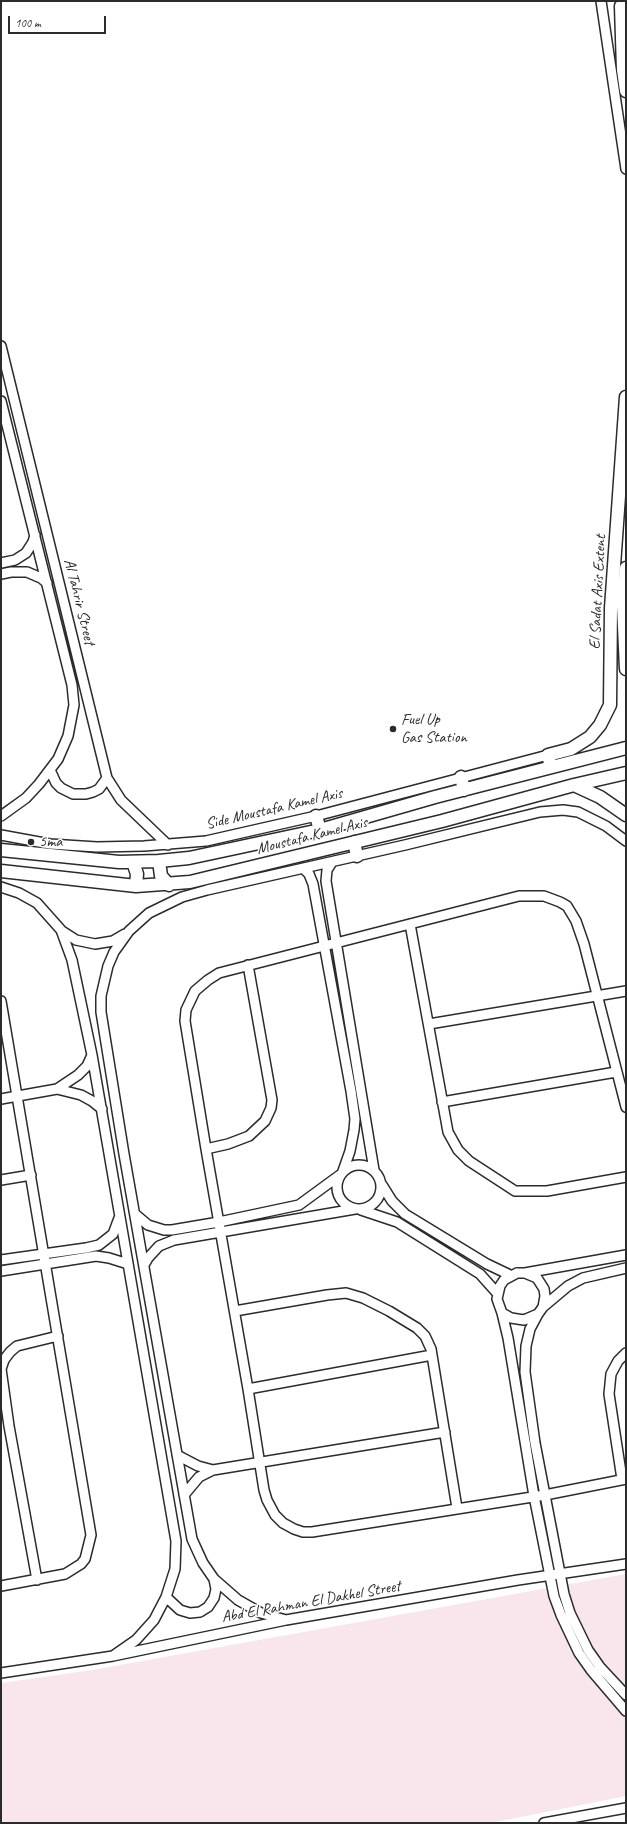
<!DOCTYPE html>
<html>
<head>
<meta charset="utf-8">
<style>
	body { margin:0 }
	#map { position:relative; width:627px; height:1824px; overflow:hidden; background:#fff; font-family:Caveat,sans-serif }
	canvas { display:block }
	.frame { position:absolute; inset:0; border:2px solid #2b2b2b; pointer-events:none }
	.scale { position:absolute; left:8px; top:16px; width:98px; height:18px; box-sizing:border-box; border:2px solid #2b2b2b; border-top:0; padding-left:5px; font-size:12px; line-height:14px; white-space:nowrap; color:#2b2b2b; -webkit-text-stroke:3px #fff; paint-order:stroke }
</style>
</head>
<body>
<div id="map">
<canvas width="627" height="1824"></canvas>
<div class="frame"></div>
<div class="scale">100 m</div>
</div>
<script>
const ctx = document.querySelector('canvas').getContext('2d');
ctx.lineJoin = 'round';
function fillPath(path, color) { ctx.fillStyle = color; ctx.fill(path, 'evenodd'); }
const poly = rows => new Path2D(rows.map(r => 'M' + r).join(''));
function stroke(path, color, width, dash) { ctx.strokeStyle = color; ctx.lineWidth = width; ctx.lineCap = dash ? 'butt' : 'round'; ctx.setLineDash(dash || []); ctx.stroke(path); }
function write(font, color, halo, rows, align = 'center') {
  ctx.font = font + ' Caveat,sans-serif'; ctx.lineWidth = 3; ctx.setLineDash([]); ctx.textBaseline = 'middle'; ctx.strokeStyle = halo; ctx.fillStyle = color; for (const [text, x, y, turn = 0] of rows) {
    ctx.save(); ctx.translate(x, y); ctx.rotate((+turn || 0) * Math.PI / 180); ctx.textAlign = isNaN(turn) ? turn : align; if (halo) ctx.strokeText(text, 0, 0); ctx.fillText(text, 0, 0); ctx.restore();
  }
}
fillPath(poly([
	[626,1574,626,1796,491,1823,1,1823,1,1683,92,1670]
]), '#f8e6ec');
const minor = poly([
	[601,1,626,169],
	[1,346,107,778,121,800,168,845],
	[1,401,72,685,74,705,68,736,58,759,39,784,26,798,1,816],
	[1,563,15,560,26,553,33,542,35,535],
	[1,574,11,572,27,572,41,578,47,583],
	[50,770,56,783,61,788,73,794,86,794,93,792,99,789,107,778],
	[1,835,50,844,97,847,144,846,206,841,316,816,548,755],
	[332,862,327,870,326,881,374,1170],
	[303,868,309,874,313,884,351,1091,355,1119,354,1130,350,1151,343,1171],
	[1,887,19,893,37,903,61,930,72,960,92,1055,176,1541,175,1569,166,1597,154,1620,136,1640,113,1656],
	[410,924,448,1132,458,1150,469,1161,515,1191,547,1191,626,1177],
	[62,931,76,940,95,944,113,941,125,934],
	[1,1001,91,1535,85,1559,81,1564,65,1574,1,1586],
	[429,1024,626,991],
	[57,1089,81,1095,92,1101,102,1109],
	[1,1099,57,1089,78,1075,87,1066,92,1055],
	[442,1102,616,1072],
	[626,1107,584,944,576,921,567,906,560,902,544,896,519,896,219,973,208,980,195,991,186,1010,185,1021,206,1149,248,1389,264,1490,267,1500,275,1515,283,1523,294,1529,303,1532,312,1532,545,1495,626,1479],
	[206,1149,228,1144,249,1136,265,1121,271,1108,272,1100,248,965],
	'337 1187a22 22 0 1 1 44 0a22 22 0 1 1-44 0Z',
	[1,1180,31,1175],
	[382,1185,392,1201,405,1214,487,1264,510,1275],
	[361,1210,397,1222,480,1274,497,1293],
	[135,1214,148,1225,164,1230,172,1230,219,1222,299,1205,340,1175],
	[1,1260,86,1248,99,1245,113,1234,119,1218],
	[144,1265,148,1258,159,1246,174,1240,355,1209],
	[1,1271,96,1256,109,1258,128,1264],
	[517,1273,525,1273,537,1278,544,1289,545,1296,543,1307,538,1314,524,1320,511,1318,502,1313,497,1299,500,1286,504,1280,517,1273],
	[525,1273,626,1255],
	[543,1307,568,1286,583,1278,626,1268],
	[235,1311,327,1295,346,1293,363,1298,389,1311,417,1328,425,1336,431,1349,457,1508],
	[502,1313,508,1338,534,1496,554,1596,561,1615,579,1653,591,1670,626,1711],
	[538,1314,530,1329,526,1346,525,1372,535,1443,564,1594,570,1613,588,1650,600,1667,626,1695],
	[248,1389,432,1355],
	[177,1455,198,1466,213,1470],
	[622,1479,609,1394,611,1374,618,1361,626,1353],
	[184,1495,199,1477,213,1470,445,1432],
	[37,1580,9,1426,1,1369,4,1360,10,1352,17,1346,58,1336],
	[166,1597,180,1610,190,1613,200,1612,208,1607,214,1598,216,1589,214,1579],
	[286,1620,261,1613,238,1600,214,1579,203,1563,192,1539,124,1154,101,1012,101,996,108,966,114,952,129,931,149,913,182,897,207,890,405,845,540,812,563,810,578,812,606,826,626,841],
	[1,1673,113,1656,286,1620,518,1580,626,1564],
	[544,1823,626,1808]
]);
const major = poly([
	[621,6,623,70,626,91],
	[626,568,623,606,626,669],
	[551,767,548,755,571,749,590,737,600,725,610,705,611,608,626,397],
	[461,777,464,790],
	[574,785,600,797,626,815],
	[316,816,320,830],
	[354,842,357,856],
	[1,850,119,862,159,861,189,858,320,830,435,797,626,748],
	[159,861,161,876,169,885],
	[133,862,137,874,136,886],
	[1,871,136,886,190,882,442,821,574,785,626,773]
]);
stroke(minor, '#2b2b2b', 12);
stroke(major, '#2b2b2b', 15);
stroke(minor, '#fff', 9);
stroke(major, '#fff', 12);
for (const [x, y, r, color] of [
	[393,729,4,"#2b2b2b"],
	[31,842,4,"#2b2b2b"]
]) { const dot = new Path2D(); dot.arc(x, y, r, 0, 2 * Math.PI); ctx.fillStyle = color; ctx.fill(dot); stroke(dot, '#fff', 1.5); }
write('16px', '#2b2b2b', '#fff', [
	["El Sadat Axis Extent",598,592,-87],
	["Al Tahrir Street",79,602,76],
	["Side Moustafa Kamel Axis",274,809,-13],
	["Moustafa Kamel Axis",312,836,-14],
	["Abd El Rahman El Dakhel Street",311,1602,-10]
]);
write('16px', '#2b2b2b', '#fff', [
	["Fuel Up",401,720],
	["Gas Station",401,738],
	["5ma",39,842]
], 'left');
</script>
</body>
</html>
